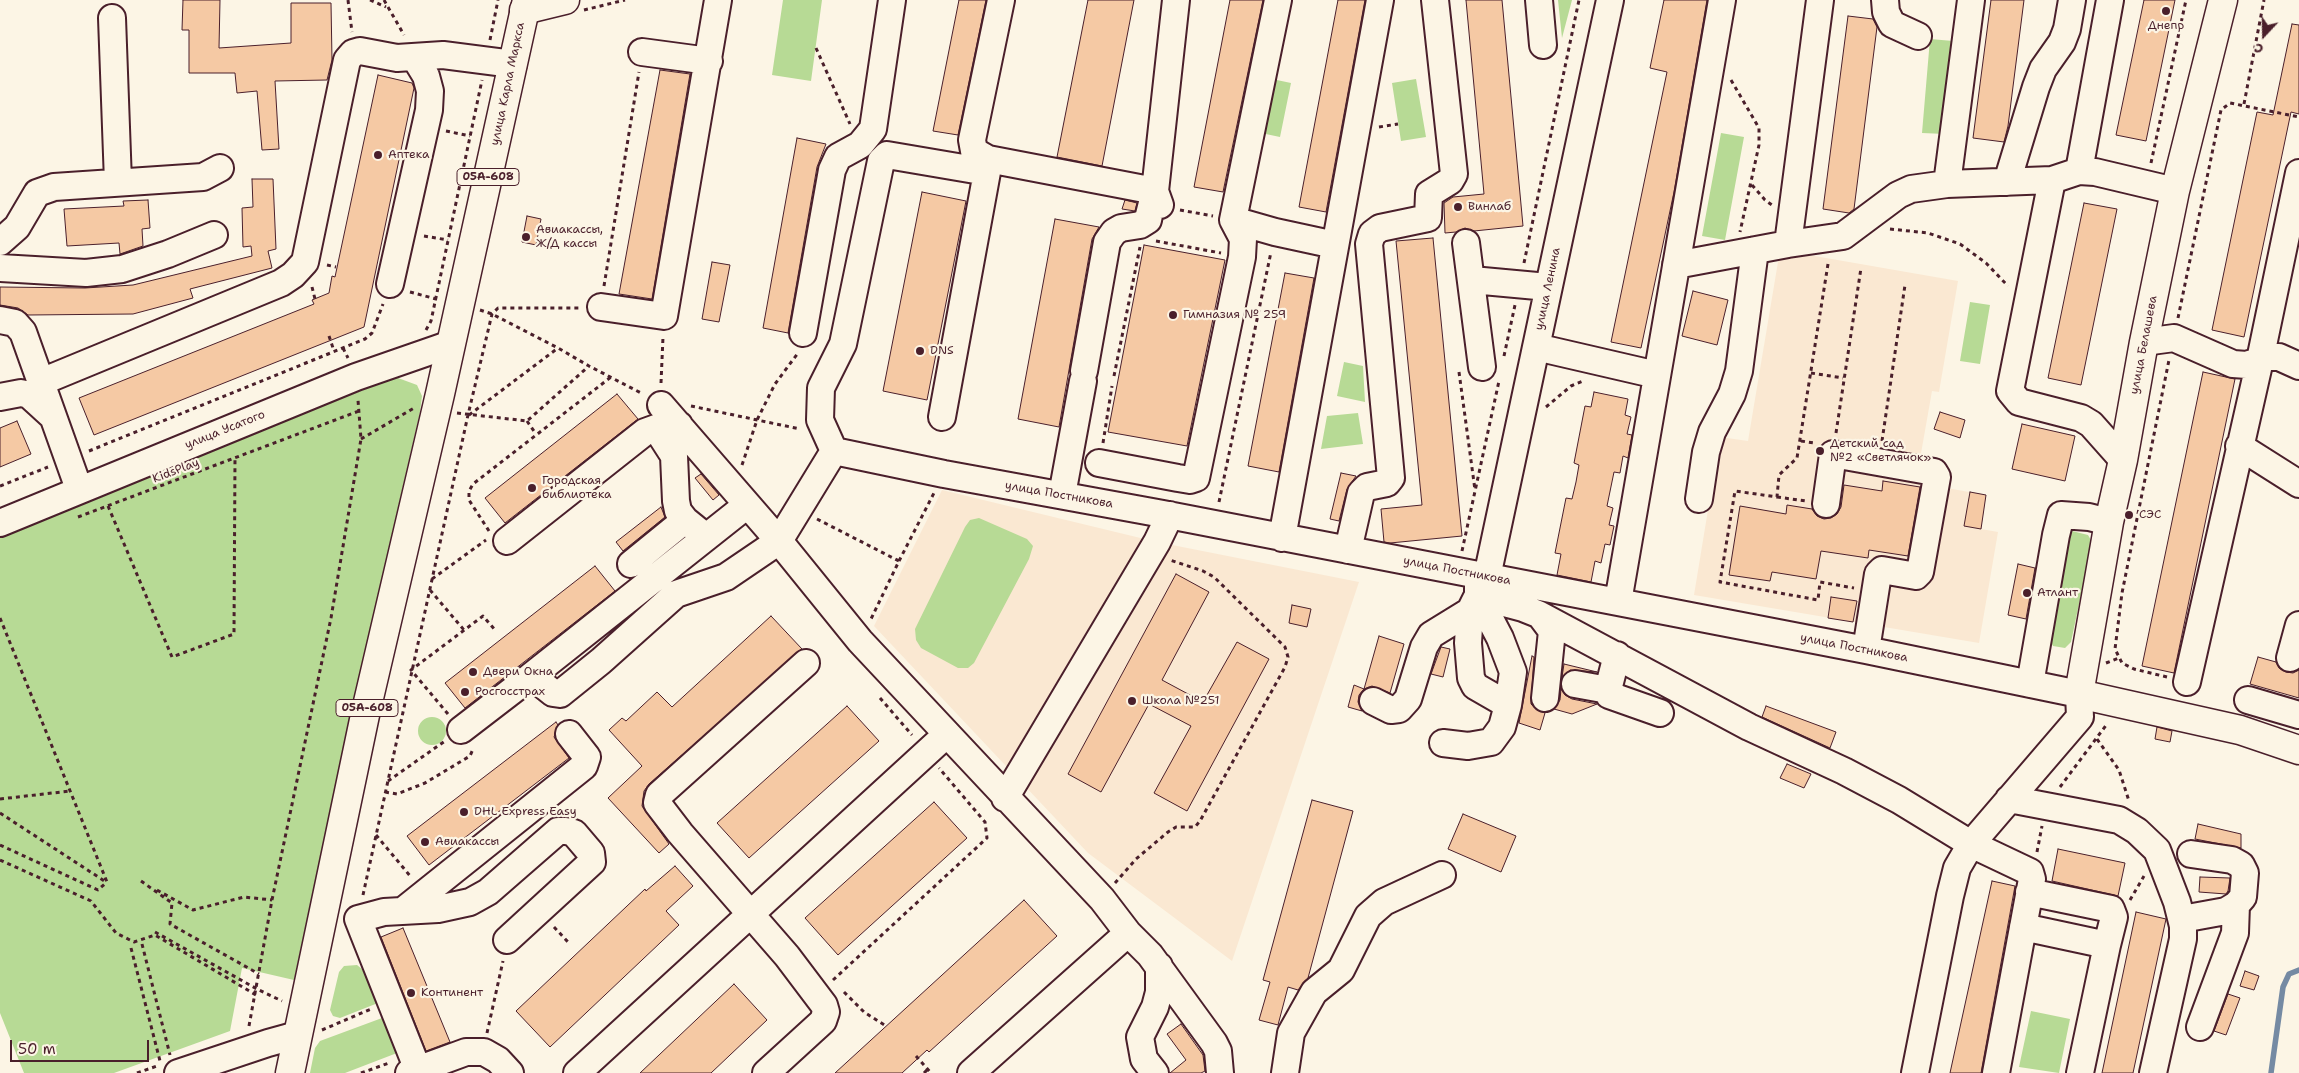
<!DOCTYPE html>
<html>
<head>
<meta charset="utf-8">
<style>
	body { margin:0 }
	#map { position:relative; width:2299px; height:1073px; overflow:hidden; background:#fcf5e5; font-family:"Shantell Sans",sans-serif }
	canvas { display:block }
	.north { position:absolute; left:2239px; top:10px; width:50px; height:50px; -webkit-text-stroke:4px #fcf5e5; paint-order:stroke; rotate:201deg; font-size:14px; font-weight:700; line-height:20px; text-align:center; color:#4a1f2b }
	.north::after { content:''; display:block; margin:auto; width:18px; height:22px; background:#4a1f2b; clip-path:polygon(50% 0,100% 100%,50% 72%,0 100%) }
	.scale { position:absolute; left:10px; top:1040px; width:139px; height:22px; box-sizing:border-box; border:2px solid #4a1f2b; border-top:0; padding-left:6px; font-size:15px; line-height:18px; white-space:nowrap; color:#4a1f2b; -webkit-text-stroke:4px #fcf5e5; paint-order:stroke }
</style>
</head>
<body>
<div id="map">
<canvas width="2299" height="1073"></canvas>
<div class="north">С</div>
<div class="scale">50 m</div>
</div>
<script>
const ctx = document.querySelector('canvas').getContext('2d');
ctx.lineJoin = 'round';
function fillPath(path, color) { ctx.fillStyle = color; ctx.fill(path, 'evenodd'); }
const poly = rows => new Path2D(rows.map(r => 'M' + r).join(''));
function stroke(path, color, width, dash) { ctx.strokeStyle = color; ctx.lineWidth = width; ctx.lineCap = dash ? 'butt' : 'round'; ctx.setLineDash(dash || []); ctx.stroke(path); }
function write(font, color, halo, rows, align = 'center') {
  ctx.font = font + ' "Shantell Sans",sans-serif'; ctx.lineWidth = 4.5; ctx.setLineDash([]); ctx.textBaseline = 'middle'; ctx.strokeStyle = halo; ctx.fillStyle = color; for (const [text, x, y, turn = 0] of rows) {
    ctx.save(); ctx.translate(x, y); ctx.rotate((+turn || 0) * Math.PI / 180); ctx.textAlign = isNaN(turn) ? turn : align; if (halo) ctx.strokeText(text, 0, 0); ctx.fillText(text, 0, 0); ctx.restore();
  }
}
fillPath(poly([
	[1780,250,1958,281,1939,392,1932,391,1920,459,1945,464,1941,487,1986,495,1981,529,1998,532,1979,643,1694,595,1720,437,1748,441],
	[942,490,1157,542,1359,582,1232,961,1088,853,874,626]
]), '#fae8d2');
fillPath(poly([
	[783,0,822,0,811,81,772,75],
	[1558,0,1572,0,1562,38],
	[1930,39,1953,41,1945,134,1922,133],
	[1272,79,1291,83,1280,137,1261,133],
	[1416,79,1426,137,1401,141,1392,83],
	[1721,133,1744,137,1725,240,1702,236],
	[1970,302,1990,305,1980,364,1960,361],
	[1344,362,1363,366,1365,402,1337,396],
	[398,378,417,385,422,396,420,412,351,712,294,980,242,968,230,1031,114,1073,24,1073,0,1013,0,536,390,379],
	[1358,413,1363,444,1321,449,1327,416],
	[979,518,1027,539,1033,546,1029,559,974,663,968,668,958,668,921,648,916,640,915,629,965,527,970,520],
	[2072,531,2088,535,2092,542,2071,642,2065,648,2053,646,2048,637,2066,538],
	'418 731a14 14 0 1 1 28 0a14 14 0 1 1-28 0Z',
	[357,965,362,969,378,1003,340,1018,333,1016,330,1010,339,972,344,966],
	[2031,1011,2070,1019,2059,1073,2019,1067],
	[382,1018,397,1053,345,1073,310,1073,315,1048,320,1041]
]), '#b7da95');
stroke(poly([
	[2271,1073,2283,987,2289,974,2299,970]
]), '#758aa3', 5.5);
const building = poly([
	[183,0,220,0,219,48,291,43,291,3,331,3,332,60,327,80,275,81,279,149,262,150,257,91,237,93,235,73,189,73,189,30,182,30,183,0],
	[959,0,986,0,958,135,933,131,959,0],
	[1088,0,1134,0,1102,166,1057,157,1088,0],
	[1230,0,1263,0,1223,192,1194,187,1230,0],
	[1338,0,1365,0,1326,212,1299,207,1338,0],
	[1466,0,1502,0,1523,226,1474,231,1465,228,1456,232,1445,233,1444,203,1453,197,1484,194,1466,0],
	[1664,0,1707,0,1674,192,1641,348,1611,342,1667,72,1650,68,1664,0],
	[1991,0,2024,0,2008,126,2004,142,1973,138,1991,0],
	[2144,0,2175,0,2146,141,2116,135,2144,0],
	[1848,16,1873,19,1877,27,1854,209,1849,213,1823,209,1848,16],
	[2292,24,2299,25,2299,114,2291,112,2244,337,2212,330,2257,112,2273,115,2292,24],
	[660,70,690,74,652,299,619,294,660,70],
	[378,75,412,83,414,88,364,327,94,435,79,398,314,304,312,300,329,293,332,276,335,277,378,75],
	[797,138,826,144,817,167,788,333,763,328,797,138],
	[252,179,273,179,276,249,268,251,272,268,190,289,193,298,133,314,28,315,18,308,0,305,0,287,85,288,133,285,252,256,251,246,243,247,242,208,253,207,252,179],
	[922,192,966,201,927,400,883,391,922,192],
	[148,200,150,228,142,229,143,246,120,254,119,243,67,246,64,209,124,206,123,201,148,200],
	[1125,200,1137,203,1135,211,1122,209,1125,200],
	[2084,203,2117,209,2081,385,2048,378,2084,203],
	[527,216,541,219,536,245,522,242,527,216],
	[1055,219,1099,227,1092,239,1059,427,1018,419,1055,219],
	[1433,238,1462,536,1390,543,1384,542,1381,509,1422,505,1396,241,1433,238],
	[1144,245,1225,260,1187,446,1108,432,1144,245],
	[712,262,730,265,719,322,702,319,712,262],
	[1285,273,1314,278,1279,472,1248,466,1285,273],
	[1693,291,1728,300,1717,345,1682,336,1693,291],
	[2203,372,2235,379,2174,673,2142,666,2203,372],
	[1594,392,1628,399,1625,415,1631,417,1627,434,1632,435,1628,458,1623,456,1620,473,1614,472,1607,506,1613,508,1609,525,1614,526,1610,545,1605,544,1601,563,1595,561,1591,582,1557,575,1561,554,1555,553,1566,498,1572,499,1576,482,1579,465,1574,463,1585,406,1591,407,1594,392],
	[617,394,638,419,505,523,485,498,617,394],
	[1940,412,1965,420,1960,438,1934,429,1940,412],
	[17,421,31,454,0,467,0,428,17,421],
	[2022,424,2075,436,2065,481,2012,469,2022,424],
	[1341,473,1356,476,1347,489,1339,521,1330,519,1341,473],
	[701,474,719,495,713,500,695,478,701,474],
	[1883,481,1920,487,1908,556,1869,550,1868,558,1821,551,1816,579,1772,572,1770,581,1729,575,1740,506,1786,514,1787,505,1812,509,1817,516,1824,519,1831,518,1837,514,1841,507,1844,485,1882,491,1883,481],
	[1970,492,1986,495,1981,529,1964,526,1970,492],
	[661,507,665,517,623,551,616,542,661,507],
	[2018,564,2035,568,2026,619,2008,615,2018,564],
	[595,566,615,591,465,708,445,683,595,566],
	[1176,574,1209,592,1162,680,1203,702,1237,642,1269,659,1187,811,1154,793,1191,726,1149,704,1101,792,1068,774,1176,574],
	[1831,597,1857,601,1853,622,1828,618,1831,597],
	[1292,605,1311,609,1307,627,1289,623,1292,605],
	[771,616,802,649,649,784,644,791,642,806,669,844,659,853,608,798,642,766,609,730,622,718,626,721,657,692,672,707,771,616],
	[1379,636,1404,644,1390,693,1372,686,1364,689,1359,695,1358,702,1362,711,1348,707,1354,685,1364,689,1379,636],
	[1441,647,1450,649,1443,677,1431,674,1441,647],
	[1532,656,1534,657,1531,704,1537,710,1545,713,1540,730,1519,723,1532,656],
	[2258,657,2276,662,2279,668,2286,672,2293,673,2299,670,2299,698,2250,684,2258,657],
	[1564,664,1597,672,1570,670,1562,677,1564,664],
	[1561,689,1565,695,1572,699,1597,704,1572,714,1554,709,1560,700,1561,689],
	[847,706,879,741,749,858,717,823,847,706],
	[1766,706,1836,732,1830,748,1762,717,1766,706],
	[556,722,558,725,554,737,569,758,429,865,407,836,556,722],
	[2157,727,2172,731,2170,742,2155,739,2157,727],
	[1787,764,1811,774,1804,788,1780,778,1787,764],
	[1312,800,1353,811,1308,978,1298,990,1288,987,1278,1025,1259,1020,1270,982,1263,980,1312,800],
	[934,802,967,838,838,955,805,918,934,802],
	[1463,814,1516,836,1501,872,1448,849,1463,814],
	[2198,824,2241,834,2241,848,2195,839,2198,824],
	[2058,849,2125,863,2118,896,2052,881,2058,849],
	[675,866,693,886,666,911,679,925,550,1047,516,1011,645,889,646,891,675,866],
	[2200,877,2230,878,2228,891,2226,894,2199,892,2200,877],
	[1992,881,2015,886,1981,1073,1950,1073,1992,881],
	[1024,900,1057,936,929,1052,927,1050,902,1073,835,1073,1024,900],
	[2136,912,2166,919,2133,1073,2102,1073,2136,912],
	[403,928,450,1042,426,1051,381,937,403,928],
	[2245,971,2259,976,2254,990,2240,986,2245,971],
	[734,984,767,1020,711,1073,640,1073,734,984],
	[2228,994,2240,998,2226,1035,2214,1031,2228,994],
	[1181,1024,1203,1055,1205,1071,1201,1073,1170,1073,1186,1060,1167,1034,1181,1024]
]);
fillPath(building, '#f5c9a4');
stroke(building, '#4a1f2b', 1);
const minor = poly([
	[1539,0,1543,45],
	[1885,0,1886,12,1892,24,1918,36],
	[112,18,118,182],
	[642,52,709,61],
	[988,159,974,151,972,140,1001,0],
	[2079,171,2110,0],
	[987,172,988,159,1155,191,1160,205],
	[2052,180,2010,391,2019,402,2081,418,2091,424,2123,460],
	[2007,182,2036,87,2043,69,2062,42,2067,29,2072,0],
	[1947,184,1971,0],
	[1233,220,1278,0],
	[0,242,17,227,37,193,54,187,203,177,220,168],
	[1466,243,1482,367],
	[1788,244,1820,0],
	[1676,265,1788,244,1843,236,1898,195,1911,189,1947,184,2052,180,2079,171,2095,172,2175,191],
	[0,268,86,273,122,269,168,254,214,235],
	[1472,280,1548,287],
	[390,284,429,110,430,91,426,76,415,58],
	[601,307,664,316,718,0],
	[0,320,15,323,23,332,79,489],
	[803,333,832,170,838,157,860,145,873,129,892,0],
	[2144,342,2174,338,2233,364,2247,365,2269,357,2279,357,2299,366],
	[1536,347,1657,375],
	[1084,371,1107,242,1114,232,1121,228,1140,225,1148,220,1149,215,1155,191,1176,0],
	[41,382,281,283,293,275,305,262,347,60,353,53,360,51,397,58,443,55,513,64],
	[0,397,21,393,29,395,52,416],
	[661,405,779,541,860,641,1102,899,1128,933,971,1073],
	[656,428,674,456,676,501,678,511,685,520,706,537],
	[2239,446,2299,484],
	[834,451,944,474,1163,514,1866,650,2079,694,2080,717,1971,844,1957,868,1950,896,1915,1073],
	[834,451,820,420,821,388,843,344,881,161,887,155,987,172,942,417],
	[1099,463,1178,478,1190,480,1196,478,1242,257,1243,239,1233,220,1275,232,1335,245],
	[1062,495,1083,381],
	[1699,499,1706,452,1712,432,1732,394,1739,371,1755,250],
	[1826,504,1833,454,1934,472,1937,477,1920,572,1916,576,1882,570,1878,574,1866,650],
	[0,523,356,377,451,344],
	[1282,538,1380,0],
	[507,541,645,432,656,428,679,425],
	[1348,550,1361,493,1367,487,1387,483,1391,478,1369,244,1372,234,1380,228,1428,218,1429,194,1450,181,1454,174,1435,0],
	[631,564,685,520],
	[1478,575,1478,596,1523,608,1538,614,1749,727,1844,771,1899,800,1971,844,2030,872,2032,879,1996,1073],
	[1487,577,1610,0],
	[1478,596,1500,638,1513,672,1508,705],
	[1618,602,1722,0],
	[1540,615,1552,631,1545,698],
	[1617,655,1608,690,1609,695,1660,713],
	[2290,658,2299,625],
	[530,677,747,505],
	[2187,682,2260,360,2299,173],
	[1575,684,1608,690],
	[2030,684,2056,535,2061,515,2089,517,2109,522],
	[2248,700,2299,715],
	[1373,701,1391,710,1399,709,1408,699,1424,647,1431,635,1470,611,1476,599],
	[461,730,530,677,538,681,553,693,560,694,601,661,676,594,726,577,779,541,834,451],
	[1443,743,1468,746,1491,742,1502,727,1508,705,1475,686,1471,678,1468,643,1470,611],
	[1005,798,1157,542,1170,515],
	[2009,799,2119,820,2137,831,2157,850,2177,902,2183,926,2183,939,2153,1073],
	[404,910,584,766,587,757,569,734],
	[2182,919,2226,911,2236,905,2243,897,2245,873,2241,865,2232,860,2191,854],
	[2023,927,2107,945,2114,917,2111,909,2029,892],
	[1128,933,1150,955,1214,1043,1218,1051,1220,1073],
	[2200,1027,2235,933,2236,905],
	[418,1070,358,919,384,912,438,909,470,902,488,892,558,831,566,831,574,833,591,853,592,862,507,940],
	[178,1073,268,1043,297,1035],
	[409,1073,466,1052,484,1052,498,1060,510,1073],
	[577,1073,947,734],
	[766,1073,823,1021,826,1012,824,1005,787,956,680,833,657,803,659,795,806,663],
	[1155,1073,1144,1059,1140,1037,1155,1007,1159,992,1159,966],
	[1285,1073,1291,1033,1314,992,1341,970,1368,916,1384,902,1442,875],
	[2080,1073,2107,945]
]);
const major = poly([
	[2223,0,2175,191,2144,342,2123,460,2109,522,2079,694,2240,730,2299,750],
	[524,10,565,0]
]);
const highway = poly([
	[290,1073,365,715,440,394,527,0]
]);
stroke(minor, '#4a1f2b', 30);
stroke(major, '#4a1f2b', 31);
stroke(highway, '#4a1f2b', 31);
stroke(poly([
	[348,0,352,32],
	[370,0,386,7],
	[384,0,404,35],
	[584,10,625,0],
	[490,40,498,0],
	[816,48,850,124],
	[1731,80,1759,128,1759,145,1740,232],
	[2244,104,2264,0],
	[1379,127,1398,124],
	[446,131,470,136],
	[2151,163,2186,0],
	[1752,185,1765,200,1772,205],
	[1180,210,1213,216],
	[1890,229,1928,233,1960,244,1986,263,2008,286],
	[424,236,448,240],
	[1156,241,1221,253],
	[1524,263,1579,0],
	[1828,264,1797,458,1779,475,1777,497,1735,491,1720,582,1818,600,1820,582,1854,588],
	[327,265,336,267],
	[604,286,639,72],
	[312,287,315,299],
	[410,292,440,300],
	[480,310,492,314,558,348,589,366,643,394],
	[2178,318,2221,110,2230,103,2299,117],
	[426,330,431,321,482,80],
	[329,336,334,351],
	[343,348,348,358],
	[1504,356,1515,305],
	[1459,372,1475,490],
	[1811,373,1843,378],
	[1114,376,1140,247],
	[661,383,663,337],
	[691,406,800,429],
	[1546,407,1571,386,1583,381],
	[457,413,527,421,589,366],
	[469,415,558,348],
	[527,421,536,434],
	[1836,433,1861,268],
	[361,439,414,408],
	[1801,441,1814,443],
	[1882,441,1905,285],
	[1103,443,1112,386],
	[89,451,365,339,372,333,383,304],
	[742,465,757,420,775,384,798,353],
	[0,486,48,467],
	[1777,497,1806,501],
	[1219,502,1271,252],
	[108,506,172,657,234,634,235,458],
	[78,517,359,411],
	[817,519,899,561,871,619],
	[489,531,469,500,469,491,473,484,611,377],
	[1462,551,1499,381],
	[899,561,934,493],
	[432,579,486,540],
	[430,590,464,630],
	[0,618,107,882],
	[2106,663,2119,658],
	[2167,677,2134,669,2122,663,2115,649,2122,593,2169,360],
	[880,698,912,735],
	[448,714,411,670,483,616,496,631],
	[2097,739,2119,770,2129,801],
	[388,781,445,741],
	[2060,787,2107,724],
	[385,792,397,794,425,783,470,756,473,749],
	[0,799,70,791],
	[0,813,106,882],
	[376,835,411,877],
	[0,845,98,890,107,882],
	[2037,852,2042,826],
	[0,860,91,901,116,933,134,942,155,935,256,995],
	[141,881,172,903,170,924,259,974],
	[1115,883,1136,859,1168,832,1176,827,1195,827,1200,821,1285,667,1288,657,1285,647,1214,577,1203,571,1170,560],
	[157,890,193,910,244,897,272,900],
	[363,895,468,415,492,314,498,308,581,308],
	[2130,900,2144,876],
	[554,927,568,942],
	[155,932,257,989,282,1001],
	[142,944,170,1055],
	[131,948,160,1061],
	[833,980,987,838,985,822,939,768],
	[844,992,864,1012,886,1026],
	[249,1026,272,900,331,618,361,439,358,400],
	[322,1030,371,1009],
	[487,1033,503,961],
	[916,1056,931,1073],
	[137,1073,157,1066],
	[361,1073,389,1063],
	[924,1073,928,1069]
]), '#4a1f2b', 3, [4, 4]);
stroke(minor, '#fcf5e5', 26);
stroke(major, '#fcf5e5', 28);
stroke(highway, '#fcf5e5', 28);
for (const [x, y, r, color] of [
	[2166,11,5,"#4a1f2b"],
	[378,155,5,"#4a1f2b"],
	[1458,207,5,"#4a1f2b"],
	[526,237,5,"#4a1f2b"],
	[1173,315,5,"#4a1f2b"],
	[920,351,5,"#4a1f2b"],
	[1820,451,5,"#4a1f2b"],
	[532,488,5,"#4a1f2b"],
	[2129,515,5,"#4a1f2b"],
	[2027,593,5,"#4a1f2b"],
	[473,672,5,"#4a1f2b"],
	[465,692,5,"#4a1f2b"],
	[1132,701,5,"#4a1f2b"],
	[464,812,5,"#4a1f2b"],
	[425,842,5,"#4a1f2b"],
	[411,993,5,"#4a1f2b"]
]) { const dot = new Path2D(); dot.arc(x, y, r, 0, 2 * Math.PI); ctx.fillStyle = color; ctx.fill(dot); stroke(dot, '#fcf5e5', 2); }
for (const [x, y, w] of [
	[488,177,62],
	[367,708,62]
]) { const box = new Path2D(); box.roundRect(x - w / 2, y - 8.5, w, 17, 4); ctx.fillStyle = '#fcf5e5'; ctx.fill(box); stroke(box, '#4a1f2b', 1); }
write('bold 11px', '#4a1f2b', null, [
	["05А-608",488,177],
	["05А-608",367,708]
]);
write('12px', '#4a1f2b', '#fcf5e5', [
	["Днепр",2166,26,"center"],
	["Аптека",388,155],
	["Винлаб",1468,207],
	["Авиакассы,",536,230],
	["Ж/Д кассы",536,244],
	["Гимназия № 259",1183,315],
	["DNS",930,351],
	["Детский сад",1830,444],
	["№2 «Светлячок»",1830,458],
	["Городская",542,481],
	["библиотека",542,495],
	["СЭС",2139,515],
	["Атлант",2037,593],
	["Двери Окна",483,672],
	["Росгосстрах",475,692],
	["Школа №251",1142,701],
	["DHL Express Easy",474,812],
	["Авиакассы",435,842],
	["Континент",421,993]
], 'left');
write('12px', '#4a1f2b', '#fcf5e5', [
	["улица Карла Маркса",508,84,-78],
	["улица Ленина",1548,289,-78],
	["улица Белашева",2144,345,-79],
	["улица Усатого",225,430,-22],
	["KidsPlay",176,471,-21],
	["улица Постникова",1059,495,10],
	["улица Постникова",1457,571,11],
	["улица Постникова",1854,648,11]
]);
</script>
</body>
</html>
